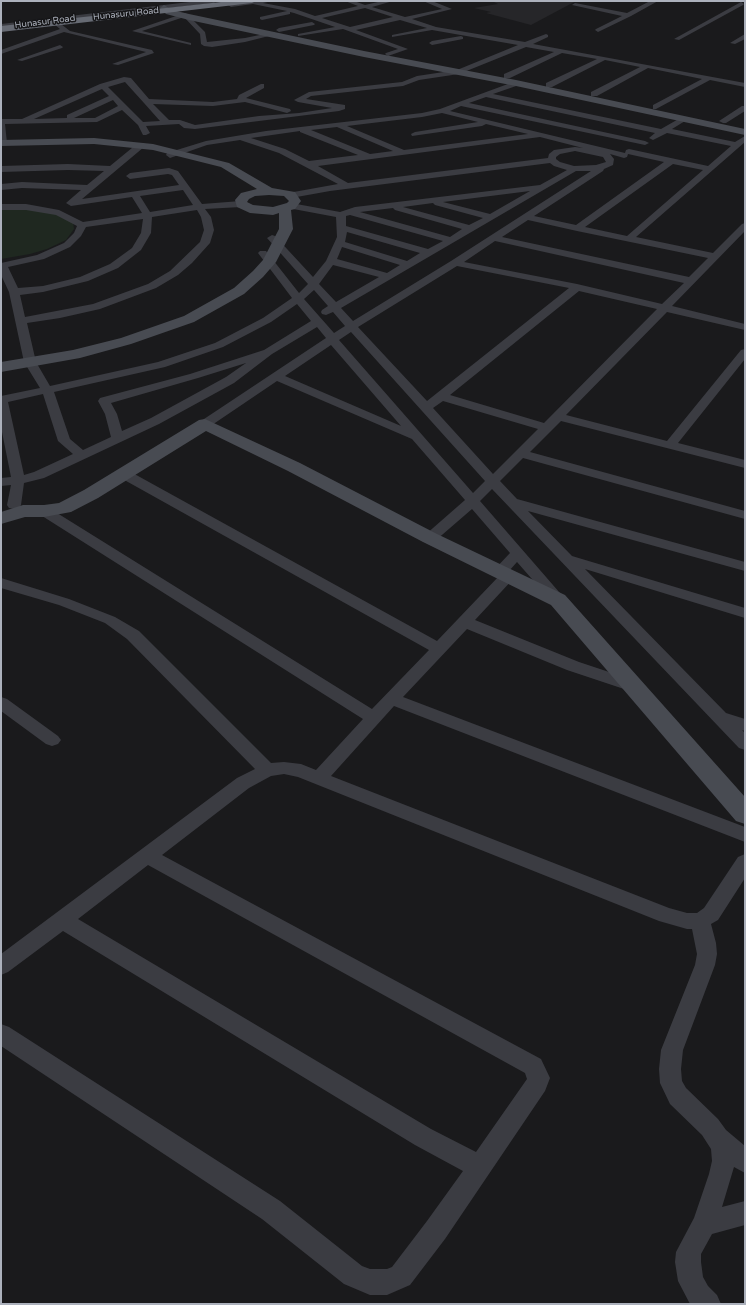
<!DOCTYPE html>
<html>
<head>
<meta charset="utf-8">
<style>
	body { margin:0 }
	#map { position:relative; width:746px; height:1305px; overflow:hidden; background:#1a1a1c; font-family:"Varela Round",sans-serif }
	canvas { display:block }
	.frame { position:absolute; inset:0; border:2px solid #acb1bc; pointer-events:none }
</style>
</head>
<body>
<div id="map">
<canvas width="746" height="1305"></canvas>
<div class="frame"></div>
</div>
<script>
const ctx = document.querySelector('canvas').getContext('2d');
ctx.lineJoin = 'round';
function fillPath(path, color) { ctx.fillStyle = color; ctx.fill(path, 'evenodd'); }
const poly = rows => new Path2D(rows.map(r => 'M' + r).join(''));
function write(font, color, halo, rows, align = 'center') {
  ctx.font = font + ' "Varela Round",sans-serif'; ctx.lineWidth = 3; ctx.setLineDash([]); ctx.textBaseline = 'middle'; ctx.strokeStyle = halo; ctx.fillStyle = color; for (const [text, x, y, turn = 0] of rows) {
    ctx.save(); ctx.translate(x, y); ctx.rotate((+turn || 0) * Math.PI / 180); ctx.textAlign = isNaN(turn) ? turn : align; if (halo) ctx.strokeText(text, 0, 0); ctx.fillText(text, 0, 0); ctx.restore();
  }
}
fillPath(poly([
	[492,1,576,1,531,25,486,13,491,12,474,8,498,4]
]), '#262629');
fillPath(poly([
	[1,210,48,210,73,222,74,229,66,240,47,249,30,254,1,259]
]), '#1f2820');
fillPath(poly([
	[198,1,217,1,214,3,57,21,70,31,152,50,154,53,118,65,112,64,146,52,64,32,1,54,1,50,60,29,54,24,54,22,1,28,1,24,198,1],
	[252,1,272,1,263,3,295,9,315,16,358,6,345,1,354,1,365,5,382,1,393,1,372,7,405,17,442,9,423,1,432,1,452,9,412,19,436,27,525,42,546,34,548,35,548,37,533,44,745,83,745,87,710,80,656,109,653,109,653,105,702,79,648,68,597,96,591,96,591,92,640,67,605,60,552,87,546,87,546,83,597,59,562,53,510,78,504,78,504,74,554,52,526,47,459,74,419,80,403,86,311,96,306,99,345,105,345,109,339,111,195,129,184,128,179,124,146,126,150,133,146,135,143,135,138,125,122,110,97,122,5,124,7,143,6,145,1,145,1,119,22,119,100,84,124,77,131,78,149,99,213,102,237,99,239,95,261,84,264,84,264,88,246,98,290,109,291,111,287,113,245,102,213,106,153,104,169,120,180,120,195,125,259,116,299,113,332,108,298,102,294,100,309,92,402,82,417,76,457,70,518,45,432,30,392,37,392,35,427,28,400,20,356,30,408,49,388,56,385,54,386,53,398,49,343,29,298,36,298,34,335,27,294,13,290,12,290,14,262,20,260,19,260,17,287,11,253,4,231,7,228,5,231,3,252,1],
	[365,8,393,17,350,27,322,18,365,8],
	[125,82,144,103,160,121,143,122,108,87,125,82],
	[102,89,109,96,67,115,67,118,34,119,102,89],
	[113,100,118,106,95,118,74,118,113,100],
	[650,1,658,1,631,16,598,32,595,30,596,29,622,16,572,5,575,3,627,13,650,1],
	[741,2,744,4,743,5,679,40,674,39,741,2],
	[185,13,191,16,191,18,205,32,207,42,245,38,274,32,277,34,245,42,212,47,204,46,201,44,200,34,184,17,142,31,191,43,191,45,132,31,185,13],
	[312,22,315,24,314,25,279,32,276,30,279,28,312,22],
	[745,34,745,39,735,44,730,43,745,34],
	[461,36,463,37,463,39,432,45,429,43,432,41,461,36],
	[60,45,63,47,62,48,22,61,17,60,60,45],
	[516,81,519,81,519,85,493,94,661,129,682,117,686,119,685,121,672,129,735,142,745,136,745,142,636,237,713,253,742,224,745,223,745,231,672,306,745,324,745,330,667,312,566,415,667,441,741,350,745,349,745,359,678,443,745,460,745,468,561,421,530,452,745,511,745,519,523,458,500,481,517,499,745,562,745,571,528,511,572,556,745,608,745,618,585,569,726,713,745,719,745,731,742,730,745,733,745,750,739,748,492,489,480,501,566,600,563,603,558,605,553,603,517,562,509,571,514,572,516,575,514,578,475,620,579,662,639,682,641,686,639,690,633,692,567,670,467,629,403,697,745,827,745,842,394,706,331,776,669,908,687,913,697,913,704,908,738,857,745,854,745,878,718,920,711,924,716,943,717,954,715,965,683,1050,681,1069,682,1081,686,1088,718,1119,726,1130,745,1146,745,1173,734,1167,722,1207,745,1201,745,1225,712,1234,701,1254,701,1262,703,1277,708,1286,717,1295,721,1304,690,1304,678,1281,675,1262,676,1252,694,1218,709,1174,712,1161,711,1149,702,1135,670,1104,660,1083,659,1069,661,1050,695,965,697,954,692,929,687,929,659,921,298,777,284,774,271,776,249,788,162,855,541,1059,550,1078,545,1091,445,1239,410,1285,387,1295,370,1295,344,1284,262,1219,1,1046,1,1024,9,1027,280,1201,362,1266,370,1269,387,1269,392,1267,427,1221,463,1171,415,1145,63,931,8,972,1,975,1,954,237,778,255,769,127,639,105,623,59,605,1,588,1,578,69,599,115,617,139,631,271,763,284,762,301,764,316,770,363,719,39,514,37,511,39,508,44,507,49,508,372,709,429,650,119,477,117,474,119,471,129,471,437,641,500,575,495,574,493,571,510,553,472,509,435,541,430,542,425,541,423,538,425,535,465,500,412,439,277,381,209,427,201,427,199,424,201,421,326,338,317,327,272,354,234,383,159,424,44,478,24,483,21,505,19,508,14,509,9,508,7,505,11,485,1,486,1,478,11,477,1,427,1,396,40,388,24,362,9,292,1,275,1,263,37,255,64,243,74,233,77,226,56,215,26,210,1,210,1,204,26,204,59,210,83,222,142,213,132,197,71,206,66,203,81,190,22,188,1,190,1,184,22,182,87,185,104,171,68,170,1,172,1,166,68,164,110,166,138,143,144,143,145,145,144,147,82,199,179,185,172,175,168,174,130,179,126,176,130,173,169,168,178,171,202,204,241,201,246,204,241,207,205,209,211,217,214,230,210,243,192,263,178,275,156,288,100,309,60,318,27,323,36,362,50,386,158,362,215,343,263,318,292,298,258,253,260,251,266,251,299,293,308,284,267,238,272,235,275,236,313,277,326,261,337,237,336,217,288,208,286,206,288,204,291,203,340,212,355,207,540,185,567,170,554,166,550,163,330,191,291,198,286,195,288,193,338,184,279,153,240,140,207,145,170,158,166,155,167,153,206,141,266,131,422,113,440,109,516,81],
	[486,97,655,133,649,138,653,140,667,133,731,146,708,166,629,149,626,150,625,153,450,111,461,106,645,145,649,143,645,141,469,103,486,97],
	[442,113,478,122,415,132,411,134,412,136,482,126,486,124,528,134,404,150,347,126,422,117,442,113],
	[337,127,393,151,370,154,311,130,337,127],
	[300,131,300,132,358,155,309,161,285,149,251,138,300,131],
	[540,137,583,148,575,147,554,150,549,154,548,158,348,183,318,166,540,137],
	[575,151,603,157,606,162,596,165,574,166,560,162,556,159,556,157,560,154,575,151],
	[610,154,624,158,627,157,628,154,664,162,576,225,534,216,603,171,604,169,613,165,614,159,610,154],
	[673,164,703,170,627,236,585,227,673,164],
	[576,171,591,171,451,261,353,321,341,308,576,171],
	[183,190,193,205,150,212,140,196,183,190],
	[530,191,490,214,443,202,530,191],
	[433,203,435,205,483,218,469,225,403,207,433,203],
	[393,208,395,210,462,229,450,237,360,212,393,208],
	[197,210,201,217,204,230,200,242,170,271,148,284,93,304,25,317,20,295,43,292,88,281,118,268,141,250,151,233,152,217,197,210],
	[350,215,443,241,428,249,346,226,346,216,350,215],
	[143,219,141,233,132,248,110,264,80,277,43,286,18,288,8,267,44,259,70,247,81,236,86,227,143,219],
	[528,220,577,231,708,258,689,277,502,237,528,220],
	[347,232,420,253,407,261,345,242,347,232],
	[495,241,684,283,662,304,577,284,464,262,495,241],
	[342,247,400,265,387,273,337,259,342,247],
	[333,265,379,277,336,302,319,284,333,265],
	[457,266,569,288,427,401,358,327,457,266],
	[314,290,328,306,322,310,321,312,322,314,326,315,333,312,345,326,334,333,304,299,314,290],
	[579,291,657,309,544,423,450,395,579,291],
	[297,304,311,321,264,350,190,374,100,398,98,401,105,414,111,437,83,450,70,439,54,392,165,367,223,347,271,322,297,304],
	[351,332,485,481,473,493,339,340,351,332],
	[331,345,401,426,285,376,331,345],
	[246,363,226,377,151,418,122,431,117,414,111,403,198,378,246,363],
	[43,394,58,441,73,454,34,472,24,475,8,402,43,394],
	[443,401,538,429,493,474,433,408,443,401],
	[148,865,525,1073,527,1079,476,1152,431,1129,78,919,148,865],
	[742,106,745,106,745,111,726,123,723,123,719,121,742,106],
	[1,697,7,699,58,736,61,740,58,744,52,746,46,744,1,711,1,697]
]), '#3b3c42');
fillPath(poly([
	[164,5,172,10,189,14,364,51,516,80,745,129,745,135,516,86,364,57,189,20,166,14,160,8,164,5],
	[94,138,153,144,229,163,272,188,295,192,301,201,295,209,291,210,293,229,276,262,263,277,244,294,194,322,131,344,80,358,1,372,1,362,73,350,121,338,184,316,234,288,253,271,263,260,279,229,279,213,273,215,250,213,237,207,235,200,241,193,257,189,221,167,153,150,94,144,1,146,1,140,94,138],
	[269,195,284,196,289,201,287,203,273,207,253,205,247,202,249,199,255,196,269,195],
	[205,419,300,463,437,534,565,595,745,797,745,824,736,821,551,605,423,542,288,471,206,431,98,498,71,512,44,517,25,517,1,524,1,512,23,505,44,505,59,503,84,490,199,420,205,419]
]), '#484b52');
fillPath(poly([
	[230,1,256,1,252,3,1,32,1,26,230,1]
]), '#666a73');
write('9px', '#acb1bc', '#151517', [
	["Hunasuru Road",126,14,-6],
	["Hunasur Road",45,22,-7]
]);
</script>
</body>
</html>
